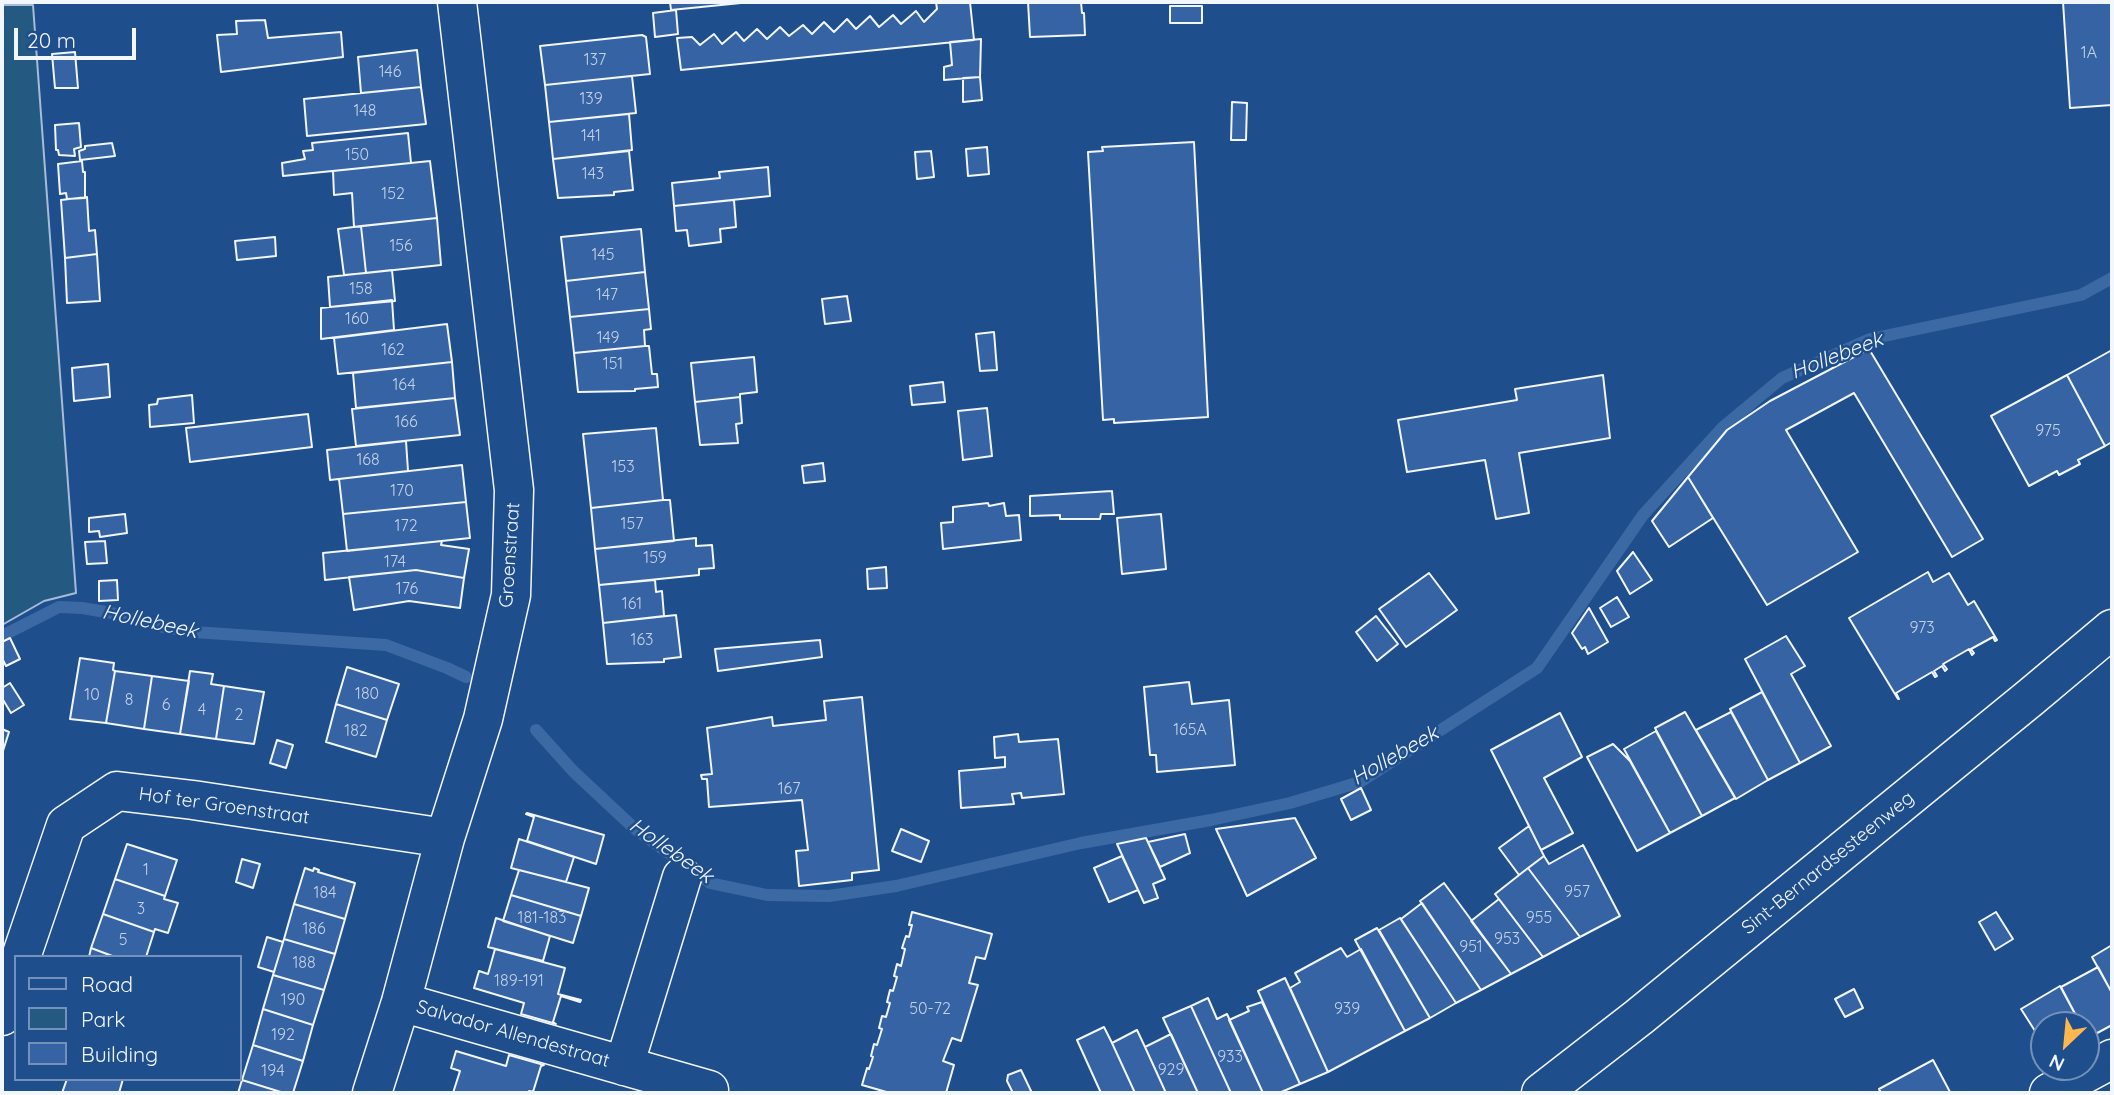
<!DOCTYPE html>
<html>
<head>
<meta charset="utf-8">
<style>
	body { margin:0 }
	#map { position:relative; width:2114px; height:1095px; overflow:hidden; background:#1f4e8c; font-family:Quicksand,sans-serif }
	canvas { display:block }
	.frame { position:absolute; inset:0; border:4px solid #f2f6ff; pointer-events:none }
	.legend { position:absolute; left:14px; top:955px; width:228px; height:126px; box-sizing:border-box; background:#1f4e8c; border:2px solid #7391ba; margin:0; padding:9px 12px; list-style:none; font-size:21px; color:#f2f6ff }
	.legend li { display:flex; align-items:center; gap:14px; height:35px }
	.legend b { width:35px; border:2px solid #7391ba }
	.north { position:absolute; left:2030px; top:1011px; width:70px; height:70px; box-sizing:border-box; background:#1f4e8c; border:2px solid #7391ba; border-radius:50%; rotate:206deg; font-size:19px; font-weight:700; line-height:28px; text-align:center; color:#f2f6ff }
	.north::after { content:''; display:block; margin:auto; width:24px; height:32px; background:#ffb74d; clip-path:polygon(50% 0,100% 100%,50% 72%,0 100%) }
	.scale { position:absolute; left:14px; top:28px; width:122px; height:32px; box-sizing:border-box; border:4px solid #f2f6ff; border-top:0; padding-left:9px; font-size:21px; line-height:24px; white-space:nowrap; color:#f2f6ff; -webkit-text-stroke:5px #1f4e8c; paint-order:stroke }
</style>
</head>
<body>
<div id="map">
<canvas width="2114" height="1095"></canvas>
<div class="frame"></div>
<ul class="legend">
<li><b style="height:9px;background:#1f4e8c"></b>Road</li>
<li><b style="height:19px;background:#245a82"></b>Park</li>
<li><b style="height:19px;background:#3563a3"></b>Building</li>
</ul>
<div class="north">N</div>
<div class="scale">20 m</div>
</div>
<script>
const ctx = document.querySelector('canvas').getContext('2d');
ctx.lineJoin = 'round';
function fillPath(path, color) { ctx.fillStyle = color; ctx.fill(path, 'evenodd'); }
const poly = rows => new Path2D(rows.map(r => 'M' + r).join(''));
function stroke(path, color, width, dash) { ctx.strokeStyle = color; ctx.lineWidth = width; ctx.lineCap = dash ? 'butt' : 'round'; ctx.setLineDash(dash || []); ctx.stroke(path); }
function write(font, color, halo, rows, align = 'center') {
  ctx.font = font + ' Quicksand,sans-serif'; ctx.lineWidth = 5; ctx.setLineDash([]); ctx.textBaseline = 'middle'; ctx.strokeStyle = halo; ctx.fillStyle = color; for (const [text, x, y, turn = 0] of rows) {
    ctx.save(); ctx.translate(x, y); ctx.rotate((+turn || 0) * Math.PI / 180); ctx.textAlign = isNaN(turn) ? turn : align; if (halo) ctx.strokeText(text, 0, 0); ctx.fillText(text, 0, 0); ctx.restore();
  }
}
const green = poly([
	[2,5,33,5,76,593,44,601,2,625,2,5]
]);
fillPath(green, '#245a82');
stroke(green, '#a8bbd7', 2);
stroke(poly([
	[2,636,59,607,82,608,112,613,163,627,194,632,386,645,447,668,466,677],
	[536,730,573,771,635,829,710,883,767,895,829,896,896,886,1081,843,1211,820,1290,803,1360,782,1537,668,1643,515,1723,427,1782,378,1870,339,2081,295,2112,278]
]), '#3b69a3', 12);
const building = poly([
	[670,2,751,2,671,10,670,2],
	[936,2,970,2,974,40,681,70,677,38,692,37,700,45,714,34,722,44,736,32,744,41,757,29,767,39,780,27,789,36,803,25,812,34,824,22,834,32,847,19,856,29,870,16,879,27,893,15,901,24,916,11,924,22,937,9,936,2],
	[1028,2,1081,2,1082,13,1084,13,1085,35,1030,37,1028,2],
	[2063,2,2112,2,2112,105,2070,108,2063,2],
	[1170,6,1202,6,1202,23,1170,23,1170,6],
	[676,10,678,34,655,37,653,13,676,10],
	[265,20,268,38,341,32,343,57,221,72,217,35,237,34,236,21,265,20],
	[642,35,646,37,650,74,545,85,540,46,642,35],
	[981,39,980,77,944,80,944,67,952,65,950,42,981,39],
	[417,50,421,87,361,93,358,57,417,50],
	[75,52,78,88,55,88,52,54,75,52],
	[632,76,636,113,549,122,545,85,632,76],
	[980,77,982,100,963,102,963,78,980,77],
	[421,87,426,124,307,136,304,99,421,87],
	[1232,102,1247,103,1246,140,1231,140,1232,102],
	[629,114,632,150,553,159,549,122,629,114],
	[79,123,81,147,74,149,75,156,59,155,58,150,56,150,55,125,79,123],
	[408,133,411,163,283,176,282,163,305,159,303,151,313,150,312,143,408,133],
	[1194,142,1208,417,1114,423,1114,419,1103,420,1088,152,1103,151,1102,147,1194,142],
	[112,143,115,156,80,160,79,151,85,149,85,146,112,143],
	[987,147,989,174,968,176,966,149,987,147],
	[629,151,633,190,614,192,614,195,558,198,553,159,629,151],
	[931,151,934,177,917,179,915,152,931,151],
	[82,161,83,172,85,172,85,198,67,199,66,193,60,194,58,164,82,161],
	[430,161,437,218,354,227,352,193,334,195,333,171,430,161],
	[768,167,770,196,674,206,672,183,720,178,719,172,768,167],
	[87,197,89,231,95,230,97,254,65,258,61,200,87,197],
	[734,200,736,227,720,229,721,242,689,246,687,230,676,231,674,206,734,200],
	[437,218,441,265,366,273,361,226,437,218],
	[361,226,366,273,344,275,338,229,361,226],
	[641,229,645,272,566,281,561,237,641,229],
	[275,237,276,256,237,260,235,241,275,237],
	[97,254,100,301,67,303,65,258,97,254],
	[392,270,395,301,330,307,328,277,392,270],
	[645,272,649,309,570,317,566,281,645,272],
	[847,296,851,321,825,324,822,299,847,296],
	[392,300,394,330,321,339,321,308,392,300],
	[649,309,651,329,644,330,645,346,574,353,570,317,649,309],
	[447,324,452,362,338,374,334,338,447,324],
	[994,332,997,370,980,371,976,334,994,332],
	[645,346,649,346,652,374,657,374,658,387,635,389,635,391,578,392,574,353,645,346],
	[1869,349,1983,539,1952,557,1854,393,1786,430,1858,552,1767,605,1688,477,1727,430,1770,401,1869,349],
	[2112,350,2112,442,2105,446,2067,375,2112,350],
	[754,357,757,392,740,394,740,397,695,402,691,363,754,357],
	[452,362,455,398,356,408,353,373,452,362],
	[108,364,110,397,74,401,72,368,108,364],
	[1603,375,1610,438,1519,453,1529,513,1496,519,1485,460,1407,472,1398,420,1517,400,1515,389,1603,375],
	[2067,375,2105,446,2078,460,2080,464,2059,475,2057,471,2029,486,1991,416,2067,375],
	[943,382,945,402,912,405,910,386,943,382],
	[192,395,194,423,150,427,149,405,157,404,158,399,192,395],
	[740,397,742,423,736,424,738,443,700,445,695,402,740,397],
	[455,398,460,435,356,446,352,409,455,398],
	[987,408,992,456,963,460,958,411,987,408],
	[308,414,312,447,190,462,186,428,308,414],
	[656,428,663,500,591,508,583,434,656,428],
	[406,441,408,471,330,480,327,450,406,441],
	[823,463,825,481,804,483,802,466,823,463],
	[462,465,466,502,343,514,339,479,462,465],
	[1688,477,1713,518,1669,547,1652,521,1688,477],
	[1112,491,1114,514,1101,514,1100,519,1060,519,1060,515,1030,516,1030,496,1112,491],
	[663,500,670,500,674,541,595,549,591,508,663,500],
	[466,502,470,538,347,551,343,514,466,502],
	[988,503,989,506,1004,503,1006,516,1019,515,1021,540,943,549,941,523,953,522,953,507,988,503],
	[125,514,127,533,100,537,99,531,89,532,89,518,125,514],
	[1161,514,1166,569,1122,574,1117,518,1161,514],
	[696,538,696,546,712,545,714,568,699,569,699,575,599,585,595,549,696,538],
	[105,541,107,563,87,564,85,542,105,541],
	[442,541,441,545,469,549,464,578,416,570,325,580,323,553,442,541],
	[1633,552,1652,580,1630,594,1617,571,1633,552],
	[886,567,887,588,868,589,867,569,886,567],
	[416,570,464,578,460,608,409,601,354,610,349,577,416,570],
	[1928,572,1933,582,1949,573,1968,605,1974,601,1997,640,1995,641,1993,637,1971,649,1974,653,1972,655,1969,649,1943,664,1947,669,1945,671,1942,666,1934,671,1937,676,1935,677,1932,672,1896,693,1899,699,1898,699,1849,618,1928,572],
	[1429,573,1457,610,1406,647,1379,609,1429,573],
	[117,580,118,600,99,601,99,581,117,580],
	[655,580,656,592,662,591,664,616,603,623,599,585,655,580],
	[1617,597,1629,617,1611,627,1600,608,1617,597],
	[1589,608,1608,642,1588,654,1585,647,1582,649,1572,633,1589,608],
	[676,615,681,657,664,659,664,662,607,664,603,623,676,615],
	[1376,616,1398,644,1377,661,1356,632,1376,616],
	[1786,636,1805,666,1791,674,1831,746,1800,763,1745,659,1786,636],
	[10,638,20,659,6,666,2,658,2,642,10,638],
	[820,640,822,657,718,671,715,649,820,640],
	[80,658,114,663,113,670,115,671,106,723,70,719,80,658],
	[347,667,399,684,387,720,336,704,347,667],
	[115,671,152,676,144,729,106,723,115,671],
	[190,671,213,674,211,684,224,686,216,739,180,734,190,671],
	[152,676,189,681,180,734,144,729,152,676],
	[1189,682,1192,704,1229,700,1235,765,1157,772,1156,755,1150,755,1144,687,1189,682],
	[10,683,24,705,11,713,2,698,2,688,10,683],
	[224,686,264,692,254,744,216,739,224,686],
	[1762,692,1800,763,1768,780,1730,709,1762,692],
	[862,697,879,870,852,873,852,880,799,886,796,851,808,850,802,800,709,807,707,779,702,779,701,775,712,774,707,728,772,717,773,726,826,720,824,701,862,697],
	[336,704,387,720,376,757,326,742,336,704],
	[1685,712,1735,798,1702,816,1655,728,1685,712],
	[1731,712,1768,780,1736,799,1696,730,1731,712],
	[1560,713,1582,757,1544,778,1573,833,1541,850,1491,750,1560,713],
	[2,729,9,732,2,754,2,729],
	[1656,731,1702,816,1670,833,1624,749,1656,731],
	[1018,734,1019,742,1058,739,1064,794,1022,798,1021,793,1012,794,1014,804,961,808,959,771,1005,767,1005,757,995,758,994,737,1018,734],
	[277,740,293,745,286,768,270,763,277,740],
	[1613,744,1630,761,1670,833,1637,851,1587,757,1613,744],
	[1361,788,1371,810,1351,820,1341,799,1361,788],
	[527,813,604,835,596,864,527,841,534,817,526,814,527,813],
	[1295,818,1316,858,1247,896,1216,829,1295,818],
	[1529,826,1544,856,1519,875,1499,848,1529,826],
	[901,829,929,841,921,862,892,851,901,829],
	[1185,834,1190,853,1160,867,1148,842,1185,834],
	[1146,838,1165,879,1153,884,1158,898,1144,903,1117,844,1146,838],
	[519,839,574,857,566,882,511,868,519,839],
	[127,844,177,860,165,896,115,879,127,844],
	[1583,845,1620,916,1580,937,1528,868,1544,856,1549,864,1583,845],
	[1122,856,1138,890,1109,902,1094,868,1122,856],
	[242,859,260,864,253,888,236,882,242,859],
	[305,868,313,871,314,868,319,870,318,872,355,883,345,919,294,904,305,868],
	[1528,868,1580,937,1543,957,1495,894,1528,868],
	[519,870,589,888,581,916,511,895,519,870],
	[115,879,165,896,164,899,178,903,168,933,155,929,154,932,103,914,115,879],
	[1444,883,1511,974,1481,990,1420,901,1444,883],
	[511,895,581,916,573,943,503,921,511,895],
	[1499,899,1543,957,1511,974,1471,921,1499,899],
	[1422,903,1481,990,1456,1003,1401,919,1422,903],
	[294,904,345,919,335,954,284,939,294,904],
	[912,912,992,934,985,959,976,957,969,983,978,985,961,1041,952,1038,943,1061,954,1065,946,1093,890,1093,862,1085,867,1068,869,1069,873,1057,871,1056,874,1044,877,1045,882,1029,879,1028,882,1016,886,1017,890,1003,887,1002,890,990,893,991,897,977,894,976,897,964,901,966,905,949,902,948,906,936,909,937,912,925,909,925,912,912],
	[1996,912,2013,939,1995,950,1979,922,1996,912],
	[103,914,154,932,146,957,115,957,91,948,103,914],
	[496,918,550,936,543,961,488,947,496,918],
	[1400,918,1456,1003,1430,1018,1379,930,1400,918],
	[1377,928,1430,1018,1405,1031,1355,940,1377,928],
	[267,937,283,942,274,972,258,967,267,937],
	[284,939,335,954,324,990,273,975,284,939],
	[2112,945,2112,993,2092,957,2112,945],
	[91,948,115,957,89,957,91,948],
	[1341,948,1347,957,1361,949,1405,1031,1328,1072,1290,988,1300,982,1295,973,1341,948],
	[495,949,565,968,558,994,581,1000,580,1002,561,996,553,1022,556,1024,521,1014,524,1003,474,988,479,971,488,974,495,949],
	[2098,967,2112,993,2112,1025,2088,1038,2086,1025,2081,1025,2061,987,2098,967],
	[273,975,324,990,313,1025,263,1009,273,975],
	[1285,978,1328,1072,1300,1084,1258,991,1285,978],
	[2060,986,2081,1025,2044,1025,2044,1045,2021,1009,2060,986],
	[1854,989,1863,1008,1845,1017,1835,999,1854,989],
	[1208,998,1217,1019,1227,1014,1263,1093,1231,1093,1191,1006,1208,998],
	[1262,1002,1300,1084,1279,1093,1263,1093,1229,1020,1249,1011,1247,1007,1262,1002],
	[1191,1006,1231,1093,1198,1093,1163,1018,1191,1006],
	[263,1009,313,1025,303,1061,253,1045,263,1009],
	[1104,1027,1112,1043,1135,1093,1101,1093,1077,1040,1104,1027],
	[1137,1030,1145,1047,1166,1093,1135,1093,1112,1043,1137,1030],
	[1171,1034,1198,1093,1166,1093,1145,1047,1171,1034],
	[253,1045,303,1061,293,1093,284,1093,242,1080,253,1045],
	[456,1051,506,1066,509,1055,544,1065,541,1066,533,1092,539,1093,529,1091,528,1093,453,1093,460,1071,451,1068,456,1051],
	[1933,1060,1950,1092,1881,1093,1879,1089,1933,1060],
	[1021,1070,1032,1093,1013,1093,1007,1081,1008,1075,1021,1070],
	[67,1079,123,1079,119,1093,62,1093,67,1079],
	[242,1080,284,1093,238,1093,242,1080]
]);
fillPath(building, '#3563a3');
stroke(building, '#f2f6ff', 2);
const minor = poly([
	[21,957,66,825,117,791,193,800,445,838],
	[401,1002,709,1090],
	[2,1016,16,974],
	[624,1066,682,877],
	[372,1093,401,1002,445,838,483,719,511,595,514,490,457,2],
	[2049,1093,2112,1059]
]);
const major = poly([
	[1541,1093,1639,1017,2031,697,2112,629]
]);
stroke(minor, '#f2f6ff', 41);
stroke(major, '#f2f6ff', 41);
stroke(minor, '#1f4e8c', 38);
stroke(major, '#1f4e8c', 38);
write('16px', '#c3d1e8', null, [
	["1A",2089,53],
	["137",595,60],
	["146",390,72],
	["139",591,99],
	["148",365,111],
	["141",591,136],
	["150",357,155],
	["143",593,174],
	["152",393,194],
	["156",401,246],
	["145",603,255],
	["158",361,289],
	["147",607,295],
	["160",357,319],
	["149",608,338],
	["162",393,350],
	["151",613,364],
	["164",404,385],
	["166",406,422],
	["975",2048,431],
	["168",368,460],
	["153",623,467],
	["170",402,491],
	["157",632,524],
	["172",406,526],
	["159",655,558],
	["174",395,562],
	["176",407,589],
	["161",632,604],
	["973",1922,628],
	["163",642,640],
	["180",367,694],
	["10",92,695],
	["8",129,700],
	["6",166,705],
	["4",202,710],
	["2",239,715],
	["165A",1190,730],
	["182",356,731],
	["167",789,789],
	["1",146,870],
	["957",1577,892],
	["184",325,893],
	["3",141,909],
	["181-183",542,918],
	["955",1539,918],
	["186",314,929],
	["953",1507,939],
	["5",123,940],
	["951",1471,947],
	["188",304,963],
	["189-191",519,981],
	["190",293,1000],
	["50-72",930,1009],
	["939",1347,1009],
	["192",283,1035],
	["933",1230,1057],
	["929",1171,1070],
	["194",273,1071]
]);
write('19px', '#f2f6ff', '#1f4e8c', [
	["Groenstraat",510,555,-86],
	["Hof ter Groenstraat",224,806,8],
	["Sint-Bernardsesteenweg",1828,863,-39],
	["Salvador Allendestraat",513,1034,16]
]);
write('italic 21px', '#f2f6ff', '#1f4e8c', [
	["Hollebeek",1837,356,-21],
	["Hollebeek",150,622,12],
	["Hollebeek",1395,756,-30],
	["Hollebeek",671,851,35]
]);
</script>
</body>
</html>
